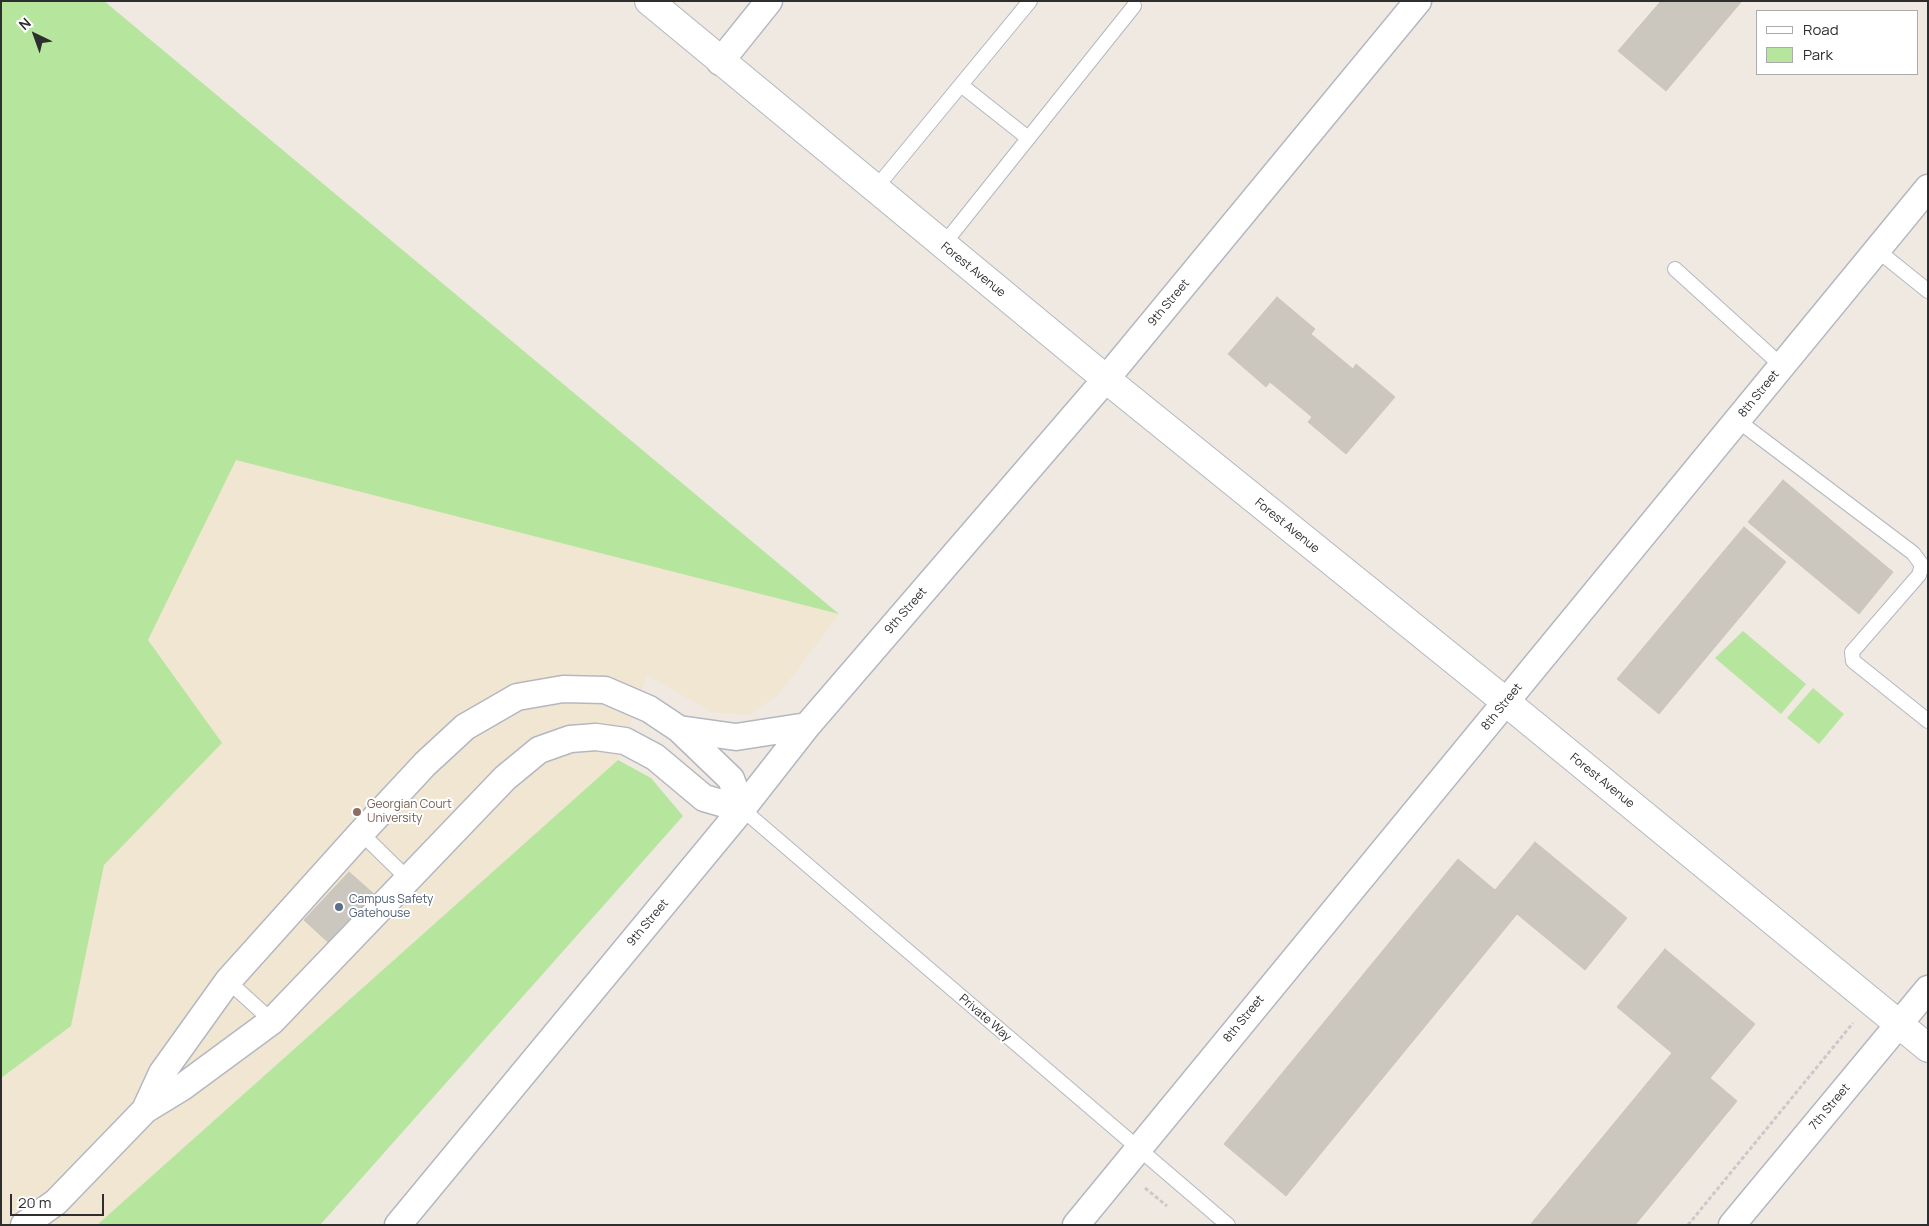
<!DOCTYPE html>
<html>
<head>
<meta charset="utf-8">
<style>
	body { margin:0 }
	#map { position:relative; width:1929px; height:1226px; overflow:hidden; background:#efe9e1; font-family:Manrope,sans-serif }
	canvas { display:block }
	.frame { position:absolute; inset:0; border:2px solid #2e2e2e; pointer-events:none }
	.legend { position:absolute; left:1756px; top:10px; width:162px; height:65px; box-sizing:border-box; background:#fff; border:1px solid #ababab; margin:0; padding:6px 9px; list-style:none; font-size:15px; color:#2e2e2e }
	.legend li { display:flex; align-items:center; gap:10px; height:25px }
	.legend b { width:25px; border:1px solid #ababab }
	.north { position:absolute; left:10px; top:10px; width:50px; height:50px; -webkit-text-stroke:4px #fff; paint-order:stroke; rotate:318deg; font-size:14px; font-weight:700; line-height:20px; text-align:center; color:#2e2e2e }
	.north::after { content:''; display:block; margin:auto; width:18px; height:22px; background:#2e2e2e; clip-path:polygon(50% 0,100% 100%,50% 72%,0 100%) }
	.scale { position:absolute; left:10px; top:1194px; width:94px; height:22px; box-sizing:border-box; border:2px solid #2e2e2e; border-top:0; padding-left:6px; font-size:15px; line-height:18px; white-space:nowrap; color:#2e2e2e; -webkit-text-stroke:4px #fff; paint-order:stroke }
</style>
</head>
<body>
<div id="map">
<canvas width="1929" height="1226"></canvas>
<div class="frame"></div>
<ul class="legend">
<li><b style="height:6px;background:#fff"></b>Road</li>
<li><b style="height:14px;background:#b6e59e"></b>Park</li>
</ul>
<div class="north">N</div>
<div class="scale">20 m</div>
</div>
<script>
const ctx = document.querySelector('canvas').getContext('2d');
ctx.lineJoin = 'round';
function fillPath(path, color) { ctx.fillStyle = color; ctx.fill(path, 'evenodd'); }
const poly = rows => new Path2D(rows.map(r => 'M' + r).join(''));
function stroke(path, color, width, dash) { ctx.strokeStyle = color; ctx.lineWidth = width; ctx.lineCap = dash ? 'butt' : 'round'; ctx.setLineDash(dash || []); ctx.stroke(path); }
function write(font, color, halo, rows, align = 'center') {
  ctx.font = font + ' Manrope,sans-serif'; ctx.lineWidth = 4; ctx.setLineDash([]); ctx.textBaseline = 'middle'; ctx.strokeStyle = halo; ctx.fillStyle = color; for (const [text, x, y, turn = 0] of rows) {
    ctx.save(); ctx.translate(x, y); ctx.rotate((+turn || 0) * Math.PI / 180); ctx.textAlign = isNaN(turn) ? turn : align; if (halo) ctx.strokeText(text, 0, 0); ctx.fillText(text, 0, 0); ctx.restore();
  }
}
fillPath(poly([
	[236,459,839,614,778,695,748,715,712,712,647,675,618,760,97,1225,1,1225,1,1078,71,1026,104,865,222,743,148,640]
]), '#f0e6d1');
fillPath(poly([
	[1,1,104,1,839,614,236,460,148,640,222,743,104,865,71,1026,1,1078],
	[1743,631,1806,684,1781,714,1715,658],
	[1813,688,1844,714,1819,744,1787,718],
	[618,760,651,778,683,816,320,1225,97,1225]
]), '#b6e59e');
const building = poly([
	[1661,1,1742,1,1666,91,1618,51,1661,1],
	[1277,297,1315,329,1311,334,1353,369,1356,364,1395,397,1346,454,1308,422,1312,417,1270,382,1266,387,1228,354,1277,297],
	[1783,480,1893,572,1859,614,1748,522,1783,480],
	[1744,527,1786,562,1659,714,1617,679,1744,527],
	[1535,842,1627,918,1585,970,1517,914,1286,1196,1224,1144,1458,859,1495,890,1535,842],
	[349,872,374,894,329,943,304,920,349,872],
	[1665,949,1755,1024,1710,1078,1737,1101,1635,1225,1530,1225,1672,1053,1617,1007,1665,949]
]);
fillPath(building, '#cbc7bf');
stroke(building, '#cbc5ba', 1);
const service = poly([
	[961,85,1028,138],
	[875,189,1030,1],
	[943,245,1134,6],
	[1877,250,1928,291],
	[1675,269,1782,366],
	[1737,420,1913,553,1922,565,1919,575,1852,652,1853,661,1928,721],
	[742,809,1228,1225],
	[361,833,408,879],
	[228,981,272,1021]
]);
const minor = poly([
	[720,62,769,1],
	[679,729,731,779,742,809],
	[742,809,704,798,655,757,625,741,596,737,570,739,539,750,505,778,272,1021,181,1088,145,1110,162,1073,228,981,361,833,425,764,465,727,517,697,563,689,605,690,649,709,679,729,736,737,807,726],
	[24,1225,56,1202,145,1110],
	[398,1225,742,809,807,726,1106,379,1418,1],
	[1076,1225,1928,188],
	[1732,1225,1928,989]
]);
const tertiary = poly([
	[649,1,1106,379,1506,702,1928,1048]
]);
stroke(service, '#b4b7c1', 16);
stroke(minor, '#b4b7c1', 29);
stroke(tertiary, '#b4b7c1', 30);
stroke(poly([
	[1145,1188,1167,1206],
	[1688,1225,1853,1023]
]), '#c9c9c9', 3, [4, 2.5]);
stroke(service, '#fff', 14);
stroke(minor, '#fff', 26);
stroke(tertiary, '#fff', 28);
for (const [x, y, r, color] of [
	[357,812,5,"#8d6e63"],
	[339,907,5,"#5c6f8a"]
]) { const dot = new Path2D(); dot.arc(x, y, r, 0, 2 * Math.PI); ctx.fillStyle = color; ctx.fill(dot); stroke(dot, '#fff', 2); }
write('12px', '#2e2e2e', '#fff', [
	["Forest Avenue",973,270,39],
	["9th Street",1169,303,-50],
	["8th Street",1759,394,-51],
	["Forest Avenue",1287,526,39],
	["9th Street",906,611,-49],
	["8th Street",1502,707,-51],
	["Forest Avenue",1602,781,39],
	["9th Street",648,923,-50],
	["Private Way",985,1018,41],
	["8th Street",1244,1019,-51],
	["7th Street",1830,1107,-50]
]);
write('12px', '#785e54', '#fff', [
	["Georgian Court",367,805],
	["University",367,819]
], 'left');
write('12px', '#4e5e75', '#fff', [
	["Campus Safety",349,900],
	["Gatehouse",349,914]
], 'left');
</script>
</body>
</html>
